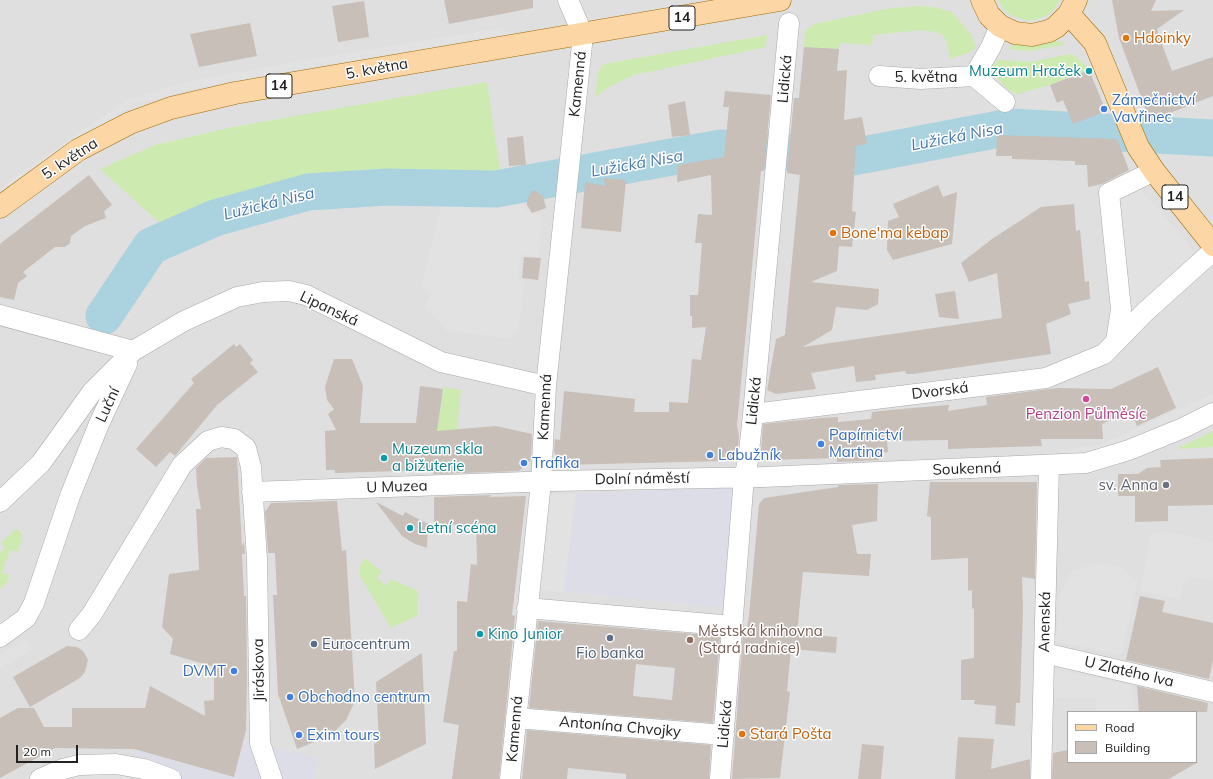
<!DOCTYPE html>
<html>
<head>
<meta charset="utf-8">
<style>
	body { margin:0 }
	#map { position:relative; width:1213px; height:779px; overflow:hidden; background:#f2efe9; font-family:Mulish,sans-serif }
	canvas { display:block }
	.legend { position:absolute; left:1067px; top:711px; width:130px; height:52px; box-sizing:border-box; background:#fff; border:1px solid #a7a7a7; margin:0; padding:5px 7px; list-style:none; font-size:12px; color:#222 }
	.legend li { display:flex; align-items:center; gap:8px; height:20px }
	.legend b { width:20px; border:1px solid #a7a7a7 }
	.scale { position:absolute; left:16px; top:745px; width:62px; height:18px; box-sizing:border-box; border:2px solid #222; border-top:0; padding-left:5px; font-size:12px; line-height:14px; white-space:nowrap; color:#222; -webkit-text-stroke:3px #fff; paint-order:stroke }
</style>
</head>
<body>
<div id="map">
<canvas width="1213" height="779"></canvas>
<ul class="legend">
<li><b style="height:5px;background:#fcd6a4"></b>Road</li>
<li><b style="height:11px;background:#c7bfb8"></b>Building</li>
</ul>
<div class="scale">20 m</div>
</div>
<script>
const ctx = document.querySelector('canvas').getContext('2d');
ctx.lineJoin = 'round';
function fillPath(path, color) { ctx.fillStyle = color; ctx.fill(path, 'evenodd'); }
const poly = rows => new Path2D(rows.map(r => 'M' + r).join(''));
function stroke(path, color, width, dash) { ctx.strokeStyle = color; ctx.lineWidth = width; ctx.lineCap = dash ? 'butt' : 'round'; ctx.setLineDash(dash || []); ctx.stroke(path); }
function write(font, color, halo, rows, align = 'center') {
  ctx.font = font + ' Mulish,sans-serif'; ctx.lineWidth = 3; ctx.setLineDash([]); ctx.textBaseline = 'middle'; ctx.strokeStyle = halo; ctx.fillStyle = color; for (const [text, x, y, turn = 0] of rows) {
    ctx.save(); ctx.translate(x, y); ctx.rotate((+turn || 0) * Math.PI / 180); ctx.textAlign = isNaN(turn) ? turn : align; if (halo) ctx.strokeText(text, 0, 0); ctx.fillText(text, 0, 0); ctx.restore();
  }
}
fillPath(poly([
	[0,0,1213,0,1213,779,0,779],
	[1068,712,1196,712,1196,762,1068,762]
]), '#e0dfdf');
fillPath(poly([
	[998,0,1060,0,1053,11,1046,16,1029,21,1012,16,1005,11],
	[918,6,933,7,952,12,971,35,976,47,971,52,950,59,947,43,943,35,935,32,922,30,873,35,872,45,841,43,839,49,804,47,805,31,814,24,891,8],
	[767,35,766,47,634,75,609,87,595,97,599,69,604,64],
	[1053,40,1067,44,1032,51,1015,50,1007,48,1016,44],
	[1068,54,1074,55,1089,69,1050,85,1017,94,1007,89,994,75,992,66,999,60,1032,62],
	[487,82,501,177,316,176,163,226,100,169,155,145,233,127],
	[444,387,461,390,457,430,437,432],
	[1213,431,1213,447,1176,449],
	[15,530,18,530,22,534,22,539,17,552,10,550,2,573,10,575,6,584,0,589,0,553,5,548,1,543],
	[365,558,382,572,376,578,387,586,391,579,418,591,417,616,391,628,360,576,360,565]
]), '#cdebb0');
fillPath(poly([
	[501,28,515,36,311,67,193,89,131,105,0,197,0,188,127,99,191,81,311,59],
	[1141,189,1195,252,1131,313,1126,295,1120,196],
	[520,199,526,210,542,216,539,256,520,255,518,278,524,283,518,331,509,338,447,331,424,307,433,293,421,287,441,206,485,205],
	[1213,394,1213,411,1059,465,1061,450,1100,445],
	[576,494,564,592,540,590,550,495],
	[1167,532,1213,542,1213,580,1192,577,1184,581,1180,599,1140,591,1151,534],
	[1095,563,1120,566,1137,581,1122,655,1055,641,1061,592,1071,572],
	[26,639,32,649,0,669,0,655],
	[1053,669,1131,685,1135,712,1096,712,1096,698,1052,697],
	[96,771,153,779,51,779]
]), '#e2e2e2');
fillPath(poly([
	[739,486,729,608,564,592,576,494],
	[244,740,319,758,313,779,136,779,134,749,235,777]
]), '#dddde8');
stroke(poly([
	[104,316,151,246,215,218,308,192,387,187,496,189,721,148,853,157,1010,127,1213,138]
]), '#aad3df', 37);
fillPath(poly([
	[444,0,533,0,533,8,449,24],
	[1112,0,1156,0,1151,11,1184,10,1157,29,1163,47,1172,71,1213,57,1213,96,1150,121,1119,38],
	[364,1,369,37,338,42,332,6],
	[250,23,257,56,199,67,190,34],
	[804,47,839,49,837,71,847,70,844,120,862,117,867,144,856,146,852,211,856,212,852,247,839,246,837,271,811,282,879,289,878,304,867,310,836,307,832,330,803,347,1002,318,997,273,969,282,961,263,992,239,1041,207,1074,204,1076,231,1080,230,1085,282,1089,281,1090,299,1068,304,1071,314,1046,324,1051,354,913,374,906,374,905,371,875,375,876,380,856,382,854,366,811,373,816,389,776,394,767,390,776,339,785,335,800,175,787,173,794,98,799,98],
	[1089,70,1106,111,1073,124,1063,100,1057,103,1050,85],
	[725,91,771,95,764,171,761,171,749,300,737,425,739,437,738,449,730,460,725,461,559,465,554,451,555,439,560,440,564,391,635,399,634,412,669,412,669,402,688,403,692,359,701,360,706,327,692,328,692,316,690,316,690,295,698,295,702,243,695,243,698,214,712,215,711,175,677,182,678,165,724,157,729,107,723,107],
	[685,101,690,135,672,137,668,105],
	[997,135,1117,139,1129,170,1102,184,1088,187,1087,165,1075,165,1075,161,1012,159,1012,156,996,156],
	[523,136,526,165,509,166,507,138],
	[89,175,112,205,104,211,106,218,85,226,71,236,70,243,65,247,55,247,23,272,27,276,18,283,14,300,0,297,0,244],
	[604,178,626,180,621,232,581,228,585,182,605,186],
	[938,185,943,197,957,192,952,244,893,260,887,250,888,221,899,217,893,204],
	[533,190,543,196,546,208,532,213,527,205,527,200],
	[524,257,541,258,538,280,522,278],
	[955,291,959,319,939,317,935,294],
	[234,344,236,347,240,344,253,360,250,363,258,372,217,405,175,456,170,452,156,467,136,449,194,383,191,379],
	[334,359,352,359,363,386,360,423,416,423,420,386,443,389,437,431,496,426,532,434,531,460,519,471,433,474,433,470,335,473,335,470,326,470,325,431,336,430,328,414,334,409,327,400,325,387],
	[1158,367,1176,408,1137,426,1131,411,1102,424,1103,439,1041,439,1042,446,948,449,948,440,887,441,888,452,879,453,879,460,837,462,837,458,769,460,761,451,763,424,820,418,838,417,838,422,871,419,872,412,901,409,949,405,948,411,987,405,986,397,1057,388,1111,389],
	[237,457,242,546,244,542,245,554,242,554,244,596,246,596,247,675,246,730,234,777,134,749,55,748,0,778,0,718,18,708,34,708,44,727,72,727,72,708,145,708,150,686,205,716,204,701,214,700,214,667,170,654,173,639,162,627,169,574,199,570,196,509,201,509,197,486,196,468,206,458],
	[1213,458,1213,505,1168,506,1168,521,1135,522,1135,496,1118,496,1118,474,1138,474,1147,468,1161,467,1160,460],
	[930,482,1037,482,1035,579,1022,577,1023,609,1020,703,1016,703,1015,726,995,724,996,706,974,704,975,700,961,700,961,660,974,658,974,608,972,609,972,590,968,591,968,558,931,560,931,517,927,516],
	[878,484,877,521,852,525,857,554,871,554,869,576,803,572,797,634,837,637,836,653,791,649,787,691,790,692,780,778,732,779,743,633,746,633,749,616,759,504,764,498,838,487,838,485],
	[492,495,489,497,526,496,513,607,512,615,515,616,499,779,452,779,459,725,443,722,454,651,457,651,457,601,467,602,471,564,477,565,476,524,434,525,434,497],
	[337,501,342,551,346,550,355,701,346,720,336,730,336,733,297,749,278,694,273,595,277,595,275,553,268,553,265,512,271,503],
	[376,502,403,516,405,512,428,524,427,548,415,544,402,536],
	[1140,596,1165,601,1162,612,1213,623,1213,660,1209,679,1126,660],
	[538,621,720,636,713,723,529,708],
	[636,664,675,668,672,700,633,696],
	[67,646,77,647,83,651,88,660,85,672,80,678,30,707,13,677],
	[422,653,426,744,375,769,374,744,379,741,376,682],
	[1137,686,1208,703,1207,712,1139,712],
	[527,730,711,745,709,779,626,779,626,774,568,768,567,779,522,779],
	[958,737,994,739,991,769,1030,759,1030,779,955,779],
	[862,744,884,746,881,779,858,779],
	[1068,750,1068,762,1198,762,1169,779,1052,779,1053,753]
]), '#c7bfb8');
const minor = poly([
	[879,76,921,79,974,76,1005,102],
	[974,76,991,47,1000,26],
	[0,315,133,351],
	[1116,341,1121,309,1109,193,1154,171],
	[753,414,1046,378,1104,354,1145,312,1213,251],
	[252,492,553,481,763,477,1086,463,1129,450,1183,428,1213,413],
	[0,502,41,463,92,392,133,351,184,321,237,297,263,292,289,291,306,295,441,362,546,386],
	[527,608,733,626],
	[79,630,92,614,182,465,208,441,221,437,234,439,246,448,251,467,257,559,260,743,272,779],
	[0,637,26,618,34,603,70,496,99,424,127,364],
	[1044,653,1213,692],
	[516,718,724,735],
	[40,779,63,769,79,765,116,764,144,769,171,779],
	[510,779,541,482,546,386,583,35,568,0],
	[720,779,744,477,748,461,753,414,789,23],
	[1041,779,1049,465]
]);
const major = poly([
	[982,0,989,15,1000,26,1015,33,1032,35,1049,31,1056,27,1069,14,1076,0],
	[1069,14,1095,43,1138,147,1154,171,1213,245],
	[0,207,78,150,130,123,171,108,235,93,780,0]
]);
stroke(minor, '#a9a9a9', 21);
stroke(major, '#a06b00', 23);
stroke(minor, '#fff', 20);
stroke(major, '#fcd6a4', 22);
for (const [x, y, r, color] of [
	[1126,38,4,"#e8710a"],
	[1089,71,4,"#0f9aa8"],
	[1104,109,4,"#3f7fe0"],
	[833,233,4,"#e8710a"],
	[1086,399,4,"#d1479c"],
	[821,444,4,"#3f7fe0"],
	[710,455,4,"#3f7fe0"],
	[384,458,4,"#0f9aa8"],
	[524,463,4,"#3f7fe0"],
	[1166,485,4,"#6b7280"],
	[410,528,4,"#0f9aa8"],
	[480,634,4,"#0f9aa8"],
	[610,638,4,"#5c6f8a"],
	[690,640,4,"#8d6e63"],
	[314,644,4,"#5c6f8a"],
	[234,671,4,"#3f7fe0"],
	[290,697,4,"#3f7fe0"],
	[742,734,4,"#e8710a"],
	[299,735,4,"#3f7fe0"]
]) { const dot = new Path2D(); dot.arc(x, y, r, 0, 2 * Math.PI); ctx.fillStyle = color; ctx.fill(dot); stroke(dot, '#fff', 1.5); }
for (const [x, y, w] of [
	[682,18,26],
	[279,86,26],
	[1175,197,26]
]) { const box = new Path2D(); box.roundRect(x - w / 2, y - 12, w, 24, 3); ctx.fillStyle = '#fff'; ctx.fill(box); stroke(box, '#222', 1); }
write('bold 14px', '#222', null, [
	["14",682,18],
	["14",279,86],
	["14",1175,197]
]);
write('15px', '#c56008', '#fff', [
	["Hdoinky",1134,38],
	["Bone'ma kebap",841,233],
	["Stará Pošta",750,734]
], 'left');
write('15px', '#222', '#fff', [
	["5. května",377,69,-10],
	["5. května",926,77],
	["Lidická",785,79,-85],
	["Kamenná",578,84,-84],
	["5. května",70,159,-33],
	["Lipanská",329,309,25],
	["Dvorská",940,391,-7],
	["Lidická",754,401,-84],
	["Luční",108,405,-65],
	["Kamenná",545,407,-87],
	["Soukenná",967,469,-2],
	["Dolní náměstí",642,479,-1],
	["U Muzea",397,487,-2],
	["Anenská",1045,622,-89],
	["Jiráskova",259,670,-91],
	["U Zlatého lva",1129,672,13],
	["Lidická",725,724,-85],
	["Antonína Chvojky",620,727,5],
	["Kamenná",515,729,-85]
]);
write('15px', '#0d838f', '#fff', [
	["Muzeum Hraček",1081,71,"right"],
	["Muzeum skla",392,449],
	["a bižuterie",392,466],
	["Letní scéna",418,528],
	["Kino Junior",488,634]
], 'left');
write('15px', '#366cbe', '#fff', [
	["Zámečnictví",1112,100],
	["Vavřinec",1112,117],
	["Papírnictví",829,435],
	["Martina",829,452],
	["Labužník",718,455],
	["Trafika",532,463],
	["DVMT",226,671,"right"],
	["Obchodno centrum",298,697],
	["Exim tours",307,735]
], 'left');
write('15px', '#b23c85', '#fff', [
	["Penzion Půlměsíc",1086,414]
]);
write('15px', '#5b616d', '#fff', [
	["sv. Anna",1158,485]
], 'right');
write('15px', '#785e54', '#fff', [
	["Městská knihovna",698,631],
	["(Stará radnice)",698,648]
], 'left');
write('15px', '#4e5e75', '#fff', [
	["Eurocentrum",322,644],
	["Fio banka",610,653,"center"]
], 'left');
write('italic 16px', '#4a7aab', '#fff', [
	["Lužická Nisa",957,137,-11],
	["Lužická Nisa",637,164,-10],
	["Lužická Nisa",269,204,-14]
]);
</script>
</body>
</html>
